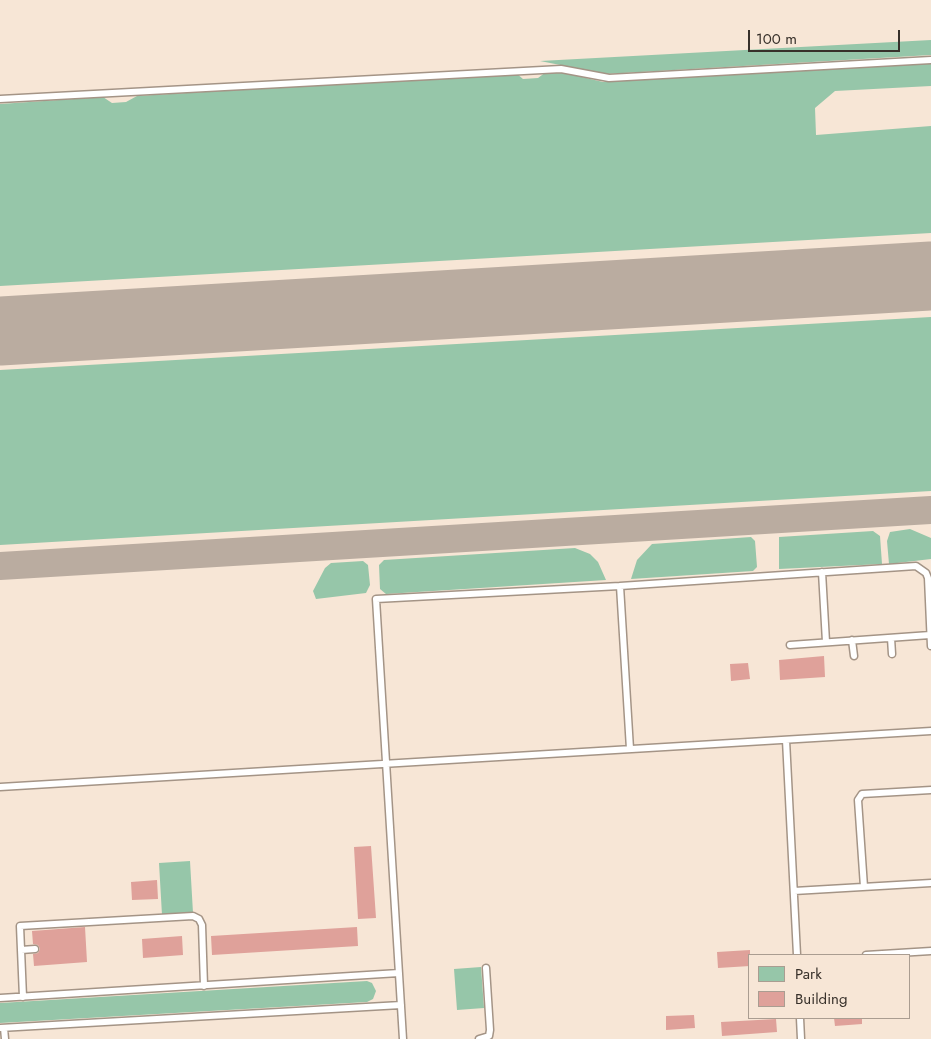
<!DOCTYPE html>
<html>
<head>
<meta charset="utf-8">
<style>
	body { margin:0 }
	#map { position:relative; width:931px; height:1039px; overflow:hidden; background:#f7e6d6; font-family:Jost,sans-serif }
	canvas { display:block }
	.legend { position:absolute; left:748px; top:954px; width:162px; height:65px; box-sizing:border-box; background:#f7e6d6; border:1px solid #aa9d91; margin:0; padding:6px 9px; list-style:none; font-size:15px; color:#37302a }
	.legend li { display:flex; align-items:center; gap:10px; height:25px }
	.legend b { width:25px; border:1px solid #aa9d91 }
	.scale { position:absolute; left:748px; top:30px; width:152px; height:22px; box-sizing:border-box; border:2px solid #37302a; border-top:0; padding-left:6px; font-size:15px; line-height:18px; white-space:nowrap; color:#37302a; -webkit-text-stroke:4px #f7e6d6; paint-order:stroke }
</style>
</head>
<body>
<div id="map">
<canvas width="931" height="1039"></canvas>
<ul class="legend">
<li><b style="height:14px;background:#96c6a9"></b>Park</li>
<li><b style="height:14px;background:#dfa19a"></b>Building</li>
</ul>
<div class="scale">100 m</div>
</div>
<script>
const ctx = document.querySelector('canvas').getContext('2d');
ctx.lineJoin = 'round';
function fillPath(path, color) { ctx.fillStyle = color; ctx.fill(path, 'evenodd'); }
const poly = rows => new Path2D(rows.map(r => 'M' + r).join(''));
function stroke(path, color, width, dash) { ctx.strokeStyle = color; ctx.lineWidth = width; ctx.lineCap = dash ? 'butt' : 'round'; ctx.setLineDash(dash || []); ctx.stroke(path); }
fillPath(poly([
	[931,40,931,55,606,74,540,61],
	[931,62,931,86,835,91,815,108,816,135,931,126,931,233,0,286,0,104,103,97,112,103,126,102,137,96,516,73,523,79,538,78,546,72,565,73,603,82],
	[931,317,931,491,0,545,0,370],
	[910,529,931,538,931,559,889,564,887,541,890,532],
	[873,531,880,536,882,564,779,569,779,537],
	[751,537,755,541,757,567,753,571,631,579,637,560,652,544],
	[575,548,590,554,598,562,606,580,386,594,380,589,379,565,384,560],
	[363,561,368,565,370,585,366,593,316,599,313,591,325,568,331,563],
	[190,861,193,913,162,915,159,863],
	[481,967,484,1008,457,1010,454,969],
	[367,981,372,983,376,991,373,999,367,1002,0,1023,0,1003]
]), '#96c6a9');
stroke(poly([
	[0,566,931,510]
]), '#baaca0', 28);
stroke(poly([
	[0,331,931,276]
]), '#baaca0', 69);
fillPath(poly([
	[824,656,825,677,780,680,779,660],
	[748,663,750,679,731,681,730,664],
	[371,846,376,918,358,919,354,847],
	[157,880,158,899,132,900,131,882],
	[85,927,87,962,34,966,33,954,38,953,40,949,38,945,33,944,32,931],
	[357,927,358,946,212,955,211,936],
	[182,936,183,955,143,958,142,939],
	[750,950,750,966,718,968,717,952],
	[694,1015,695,1028,666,1030,666,1016],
	[834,1018,862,1018,862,1024,835,1026],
	[776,1019,777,1032,722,1036,721,1022]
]), '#dfa19a');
const lane = poly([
	[0,99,561,69,609,78,931,60],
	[822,572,826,642],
	[620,586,916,566,926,573,928,578,931,646],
	[891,638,892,654],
	[852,640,854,656],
	[790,645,930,635],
	[786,740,797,955],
	[0,787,931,731],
	[864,887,858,800,862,794,931,790],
	[794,891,931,883],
	[21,950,35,949],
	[866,955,931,951],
	[23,997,20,926,193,916,199,919,202,925,204,986],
	[0,998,399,973],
	[800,1018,801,1039],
	[0,1028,401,1005],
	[4,1028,5,1039],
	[403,1039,376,599,620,586,630,749],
	[479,1039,489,1036,490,1030,486,968]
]);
stroke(lane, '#a49486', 9);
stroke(lane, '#fff', 6);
</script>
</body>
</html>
